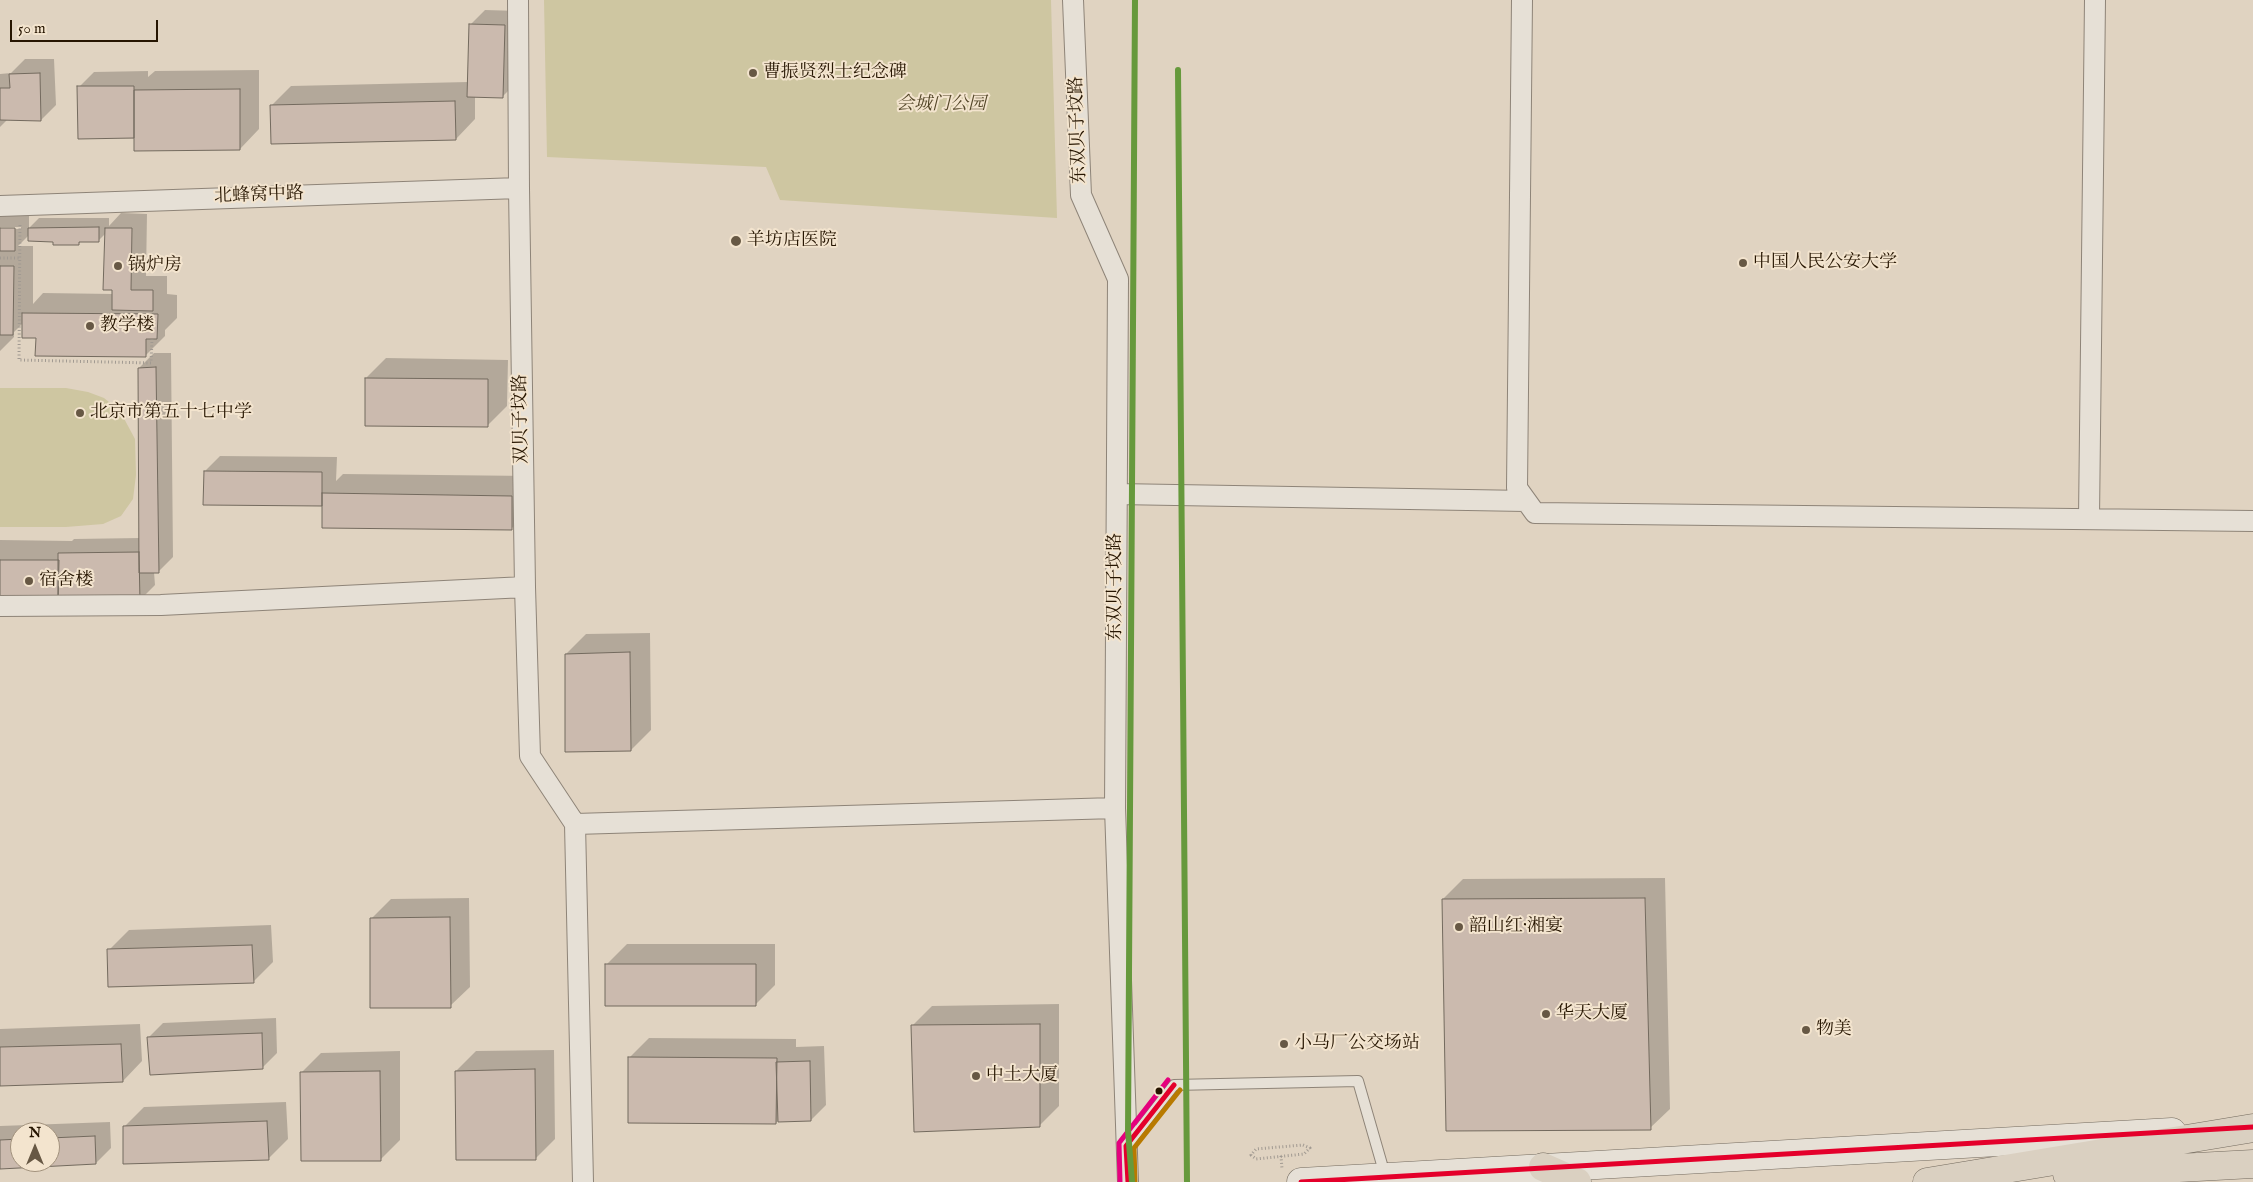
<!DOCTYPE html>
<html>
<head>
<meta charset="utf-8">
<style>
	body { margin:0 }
	#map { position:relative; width:2253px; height:1182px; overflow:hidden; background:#e0d3c1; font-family:"IM FELL English",serif }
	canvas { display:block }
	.north { position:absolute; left:10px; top:1122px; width:50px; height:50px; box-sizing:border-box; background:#f3e4ce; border:1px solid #a1917c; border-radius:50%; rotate:0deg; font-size:14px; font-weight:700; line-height:20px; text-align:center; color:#261501 }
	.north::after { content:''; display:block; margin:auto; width:18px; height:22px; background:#675844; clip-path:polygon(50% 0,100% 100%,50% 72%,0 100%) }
	.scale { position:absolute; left:10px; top:20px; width:148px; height:22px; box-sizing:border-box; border:2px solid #261501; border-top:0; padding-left:6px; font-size:15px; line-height:18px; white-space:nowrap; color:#261501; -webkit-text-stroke:4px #f3e4ce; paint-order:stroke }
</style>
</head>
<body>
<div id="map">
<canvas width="2253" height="1182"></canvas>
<div class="north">N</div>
<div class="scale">50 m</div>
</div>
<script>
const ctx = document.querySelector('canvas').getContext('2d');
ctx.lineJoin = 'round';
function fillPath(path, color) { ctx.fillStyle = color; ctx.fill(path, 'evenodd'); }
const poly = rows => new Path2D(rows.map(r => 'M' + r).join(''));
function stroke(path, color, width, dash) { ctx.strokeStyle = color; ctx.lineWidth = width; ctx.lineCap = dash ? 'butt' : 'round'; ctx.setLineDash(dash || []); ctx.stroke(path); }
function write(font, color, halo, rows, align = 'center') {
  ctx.font = font + ' "IM FELL English","Noto Serif SC",serif'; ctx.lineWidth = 4; ctx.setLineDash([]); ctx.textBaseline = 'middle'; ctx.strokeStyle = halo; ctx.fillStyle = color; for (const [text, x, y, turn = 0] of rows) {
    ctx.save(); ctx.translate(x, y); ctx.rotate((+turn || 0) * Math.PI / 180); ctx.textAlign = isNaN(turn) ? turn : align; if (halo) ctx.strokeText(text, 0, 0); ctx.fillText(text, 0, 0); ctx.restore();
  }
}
fillPath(poly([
	[544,0,1051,0,1057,218,780,200,766,167,547,157],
	[0,388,66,388,88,392,104,398,120,411,135,439,136,475,133,499,121,516,103,524,66,527,0,527]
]), '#cec6a1');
fillPath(poly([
	[485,10,520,11,518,81,503,96,475,96,475,119,456,139,271,106,291,86,468,82,470,25],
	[25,59,54,59,56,105,41,120,8,119,0,127,0,74,11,73],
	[259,70,259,129,240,149,135,137,79,87,94,72,148,71,148,77,155,71],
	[121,213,147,214,146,276,167,276,167,294,177,295,177,318,165,330,165,336,145,356,37,337,23,323,14,332,14,337,0,351,0,229,21,229,21,227,0,227,0,214,29,214,29,228,39,218,109,218,109,226],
	[106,233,113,294,43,293,33,304,33,246,18,246,29,235,78,244,82,240,99,240],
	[154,353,171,353,173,557,158,572,154,572,155,585,140,600,0,600,0,540,72,541,74,539,140,538,139,368],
	[386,358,508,360,507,406,487,426,366,378],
	[220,456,337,457,336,481,343,474,532,476,531,509,511,529,323,505,205,471],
	[650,633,651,730,631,750,566,654,586,634],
	[1665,878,1670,1109,1650,1128,1443,899,1463,879],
	[469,898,470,987,450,1006,371,919,391,899],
	[271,925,273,962,253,982,109,950,129,930],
	[627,944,775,944,775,985,755,1005,607,964],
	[1059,1004,1059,1106,1039,1126,912,1026,932,1006],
	[276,1018,277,1053,262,1068,148,1038,163,1023],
	[140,1024,142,1061,123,1081,0,1084,0,1029],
	[649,1038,796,1039,796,1047,824,1046,826,1105,811,1120,780,1119,776,1123,629,1058],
	[554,1050,555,1139,535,1159,456,1071,476,1051],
	[400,1051,400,1140,380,1160,301,1073,321,1053],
	[286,1102,288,1139,268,1159,124,1127,144,1107],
	[110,1122,111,1148,96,1163,0,1168,0,1126],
	[20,1132,50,1132,50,1162,20,1162]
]), '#0003');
const building = poly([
	[469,24,505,25,503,98,467,97,469,24],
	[40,73,41,121,0,120,0,88,10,88,9,74,40,73],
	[77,86,134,86,134,138,78,139,77,86],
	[240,89,240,150,134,151,134,90,240,89],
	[455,101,456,140,271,144,270,105,455,101],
	[99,227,99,242,79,242,79,245,53,245,53,242,28,241,28,228,99,227],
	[0,228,15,228,15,251,0,251,0,228],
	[105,228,132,228,131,290,153,290,153,311,112,310,112,290,103,290,105,228],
	[0,266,14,266,13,335,0,335,0,266],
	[22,313,158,314,157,339,146,339,146,357,35,356,36,338,22,338,22,313],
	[156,367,159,573,139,573,138,368,156,367],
	[365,378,488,379,488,427,365,426,365,378],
	[204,471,322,472,322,506,203,505,204,471],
	[322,493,512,496,512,530,322,528,322,493],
	[139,552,140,602,58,602,58,553,139,552],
	[0,560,59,560,58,602,0,601,0,560],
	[630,652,631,751,565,752,565,654,630,652],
	[1645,898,1651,1130,1446,1131,1442,899,1645,898],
	[450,917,451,1008,370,1008,370,918,450,917],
	[252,945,254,983,108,987,107,949,252,945],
	[605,964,756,964,756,1006,605,1006,605,964],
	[1040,1024,1040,1127,914,1132,911,1025,1040,1024],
	[262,1033,263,1069,150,1075,147,1037,262,1033],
	[121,1044,123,1082,0,1086,0,1047,121,1044],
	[628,1057,777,1058,776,1124,628,1123,628,1057],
	[810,1061,811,1121,778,1122,776,1062,810,1061],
	[535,1069,536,1160,456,1160,455,1071,535,1069],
	[380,1071,381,1161,301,1161,300,1072,380,1071],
	[267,1121,269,1160,123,1164,123,1126,267,1121],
	[95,1136,96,1164,0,1169,0,1140,20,1139,20,1162,50,1162,50,1138,95,1136]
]);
fillPath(building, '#cbbaae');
stroke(building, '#736a5e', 1);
const lane = poly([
	[1128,1144,1174,1085,1358,1081,1385,1175]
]);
const street = poly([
	[518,0,519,188,525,587,530,756,575,824],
	[1073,0,1081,195,1118,279,1115,808,1128,1182],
	[1522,0,1517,488,1535,513,2253,521],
	[0,206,519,188],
	[1117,494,1526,501],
	[2089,518,2095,0],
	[0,606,161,605,525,587],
	[583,1182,575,824,1115,808]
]);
const secondary = poly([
	[1301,1182,2172,1132]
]);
const highway = poly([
	[1543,1167,1577,1182],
	[2067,1174,2253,1164],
	[1927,1182,2253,1128]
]);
stroke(lane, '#8e8478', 12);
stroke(street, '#8e8478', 22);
stroke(secondary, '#736a5e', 29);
stroke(highway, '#736a5e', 29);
stroke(poly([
	[20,225,19,360,151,363,152,339],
	[0,258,21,258],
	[1303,1145,1310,1148,1304,1154,1256,1159,1251,1155,1256,1149,1303,1145],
	[1281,1156,1282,1169]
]), '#a09991', 3, [1, 2.5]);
stroke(lane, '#e6e0d6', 10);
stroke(street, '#e6e0d6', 20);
stroke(secondary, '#e6e0d6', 28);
stroke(highway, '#dad0c1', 28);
stroke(poly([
	[1128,1182,1126,1146,1174,1085],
	[1301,1182,2253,1127]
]), '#e4002b', 5);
stroke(poly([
	[1135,1182,1134,1148,1180,1090]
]), '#b87a00', 5);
stroke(poly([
	[1120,1182,1119,1143,1168,1080]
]), '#e5007d', 5);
stroke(poly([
	[1178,70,1187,1182],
	[1132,1182,1128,1130,1135,0]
]), '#66993c', 6);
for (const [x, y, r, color] of [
	[753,73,5,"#675844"],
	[736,241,6,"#675844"],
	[1743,263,5,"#675844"],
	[118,266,5,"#675844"],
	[90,326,5,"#675844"],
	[80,413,5,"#675844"],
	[29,581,5,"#675844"],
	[1459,927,5,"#675844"],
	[1546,1014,5,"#675844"],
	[1806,1030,5,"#675844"],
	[1284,1044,5,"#675844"],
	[976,1076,5,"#675844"],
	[1159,1091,4.5,"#261501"]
]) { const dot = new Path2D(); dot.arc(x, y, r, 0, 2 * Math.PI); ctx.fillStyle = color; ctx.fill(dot); stroke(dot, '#f3e4ce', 2); }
write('18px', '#261501', '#f3e4ce', [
	["曹振贤烈士纪念碑",763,73],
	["羊坊店医院",747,241],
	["中国人民公安大学",1753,263],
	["锅炉房",128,266],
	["教学楼",100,326],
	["北京市第五十七中学",90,413],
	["宿舍楼",39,581],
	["韶山红·湘宴",1469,927],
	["华天大厦",1556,1014],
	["物美",1816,1030],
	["小马厂公交场站",1294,1044],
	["中土大厦",986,1076]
], 'left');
write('italic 18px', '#544729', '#f3e4ce', [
	["会城门公园",941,105]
]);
write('18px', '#261501', '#f3e4ce', [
	["东双贝子坟路",1079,130,-92],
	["北蜂窝中路",259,196,-2],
	["双贝子坟路",522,419,-91],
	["东双贝子坟路",1116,587,-90]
]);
</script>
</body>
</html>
